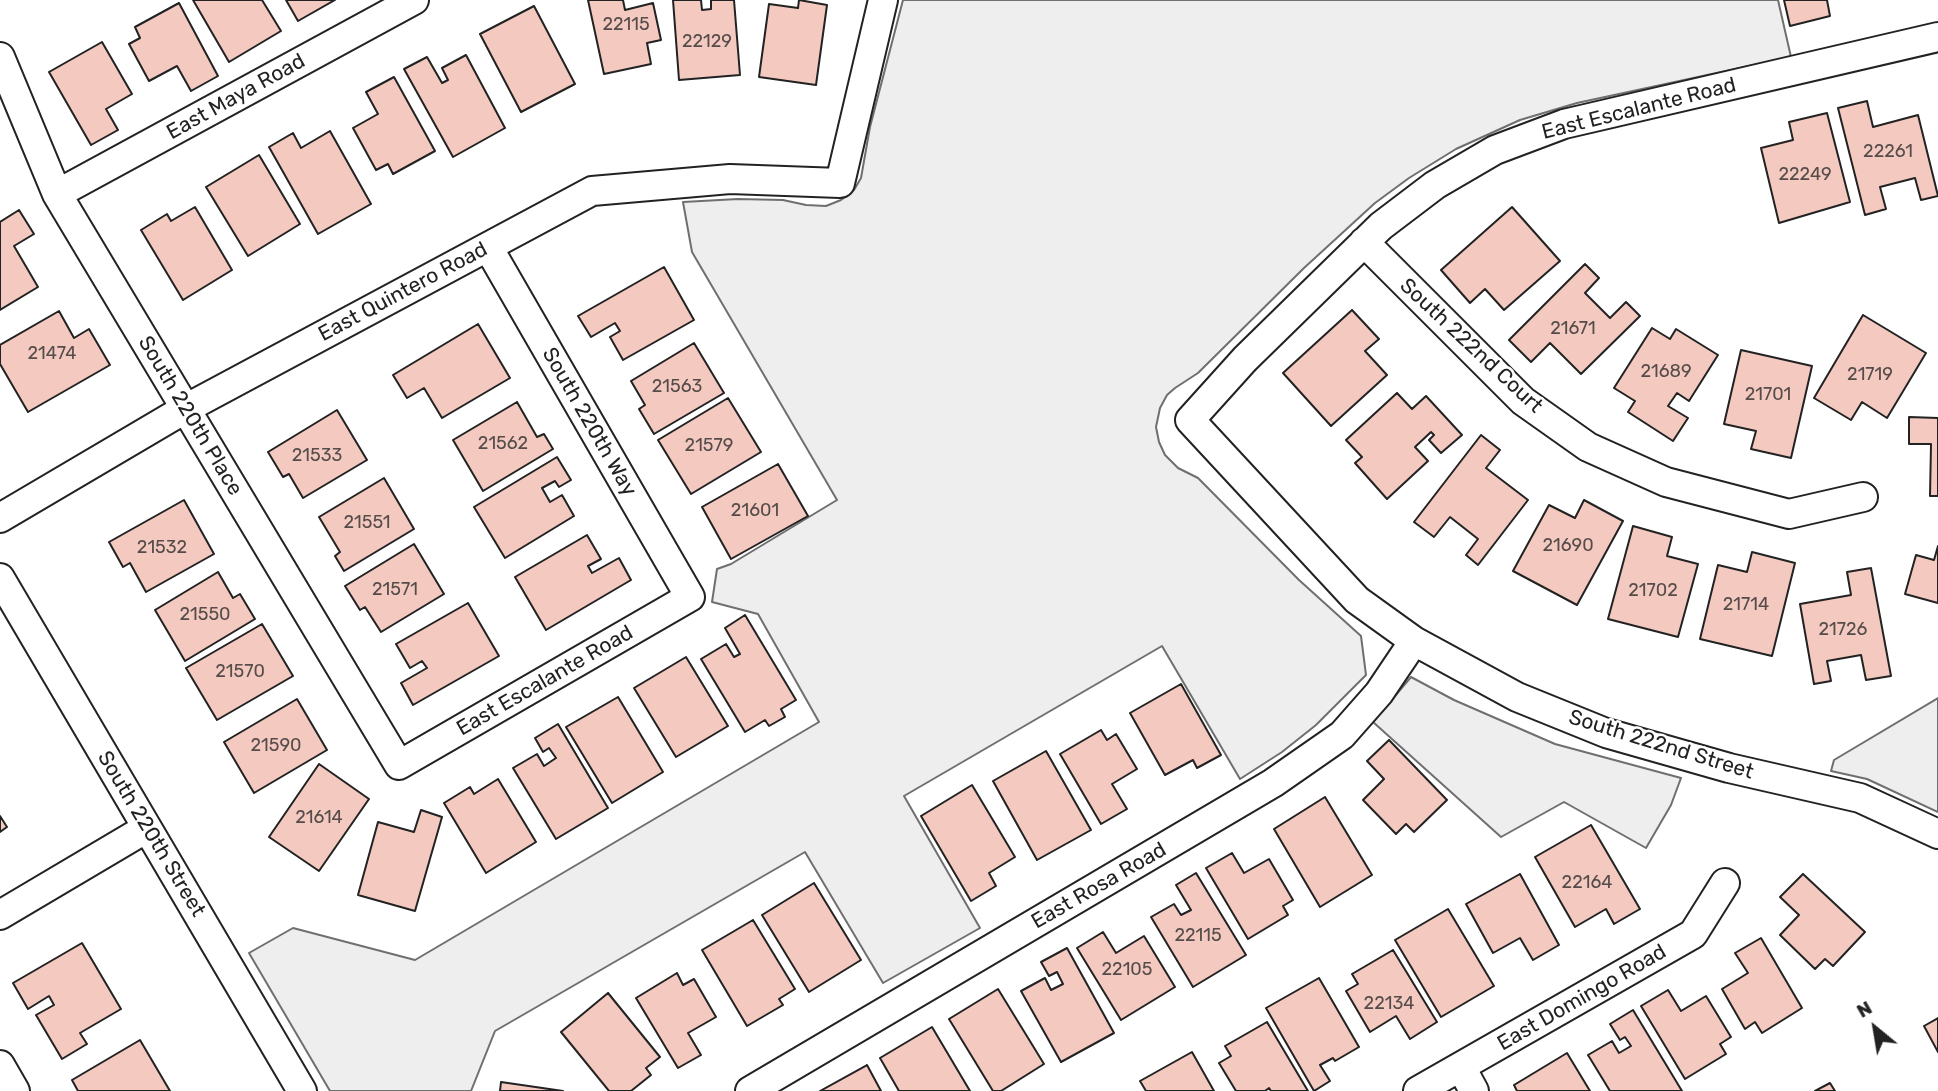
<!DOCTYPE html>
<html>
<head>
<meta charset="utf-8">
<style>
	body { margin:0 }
	#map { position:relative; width:1938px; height:1091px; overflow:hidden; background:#fff; font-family:Rubik,sans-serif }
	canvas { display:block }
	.north { position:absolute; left:1840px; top:993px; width:70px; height:70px; -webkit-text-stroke:5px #fff; paint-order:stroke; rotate:330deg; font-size:19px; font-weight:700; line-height:28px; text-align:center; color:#222 }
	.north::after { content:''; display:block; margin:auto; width:24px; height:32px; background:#222; clip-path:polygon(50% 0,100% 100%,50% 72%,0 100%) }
</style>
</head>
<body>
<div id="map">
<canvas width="1938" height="1091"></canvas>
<div class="north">N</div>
</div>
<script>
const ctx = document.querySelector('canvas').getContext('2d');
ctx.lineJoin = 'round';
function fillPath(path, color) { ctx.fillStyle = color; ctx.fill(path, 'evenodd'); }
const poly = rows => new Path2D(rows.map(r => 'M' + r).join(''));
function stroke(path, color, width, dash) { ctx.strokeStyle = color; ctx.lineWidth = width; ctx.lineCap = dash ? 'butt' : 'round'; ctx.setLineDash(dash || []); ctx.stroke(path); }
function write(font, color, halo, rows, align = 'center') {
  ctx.font = font + ' Rubik,sans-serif'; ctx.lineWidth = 5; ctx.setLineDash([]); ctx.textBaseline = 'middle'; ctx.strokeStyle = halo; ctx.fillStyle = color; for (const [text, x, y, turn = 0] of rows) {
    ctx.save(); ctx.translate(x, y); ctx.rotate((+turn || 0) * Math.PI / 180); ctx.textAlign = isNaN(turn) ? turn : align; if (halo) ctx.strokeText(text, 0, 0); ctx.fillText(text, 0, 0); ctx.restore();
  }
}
const green = poly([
	[903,0,1778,0,1791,57,1577,103,1520,120,1456,149,1409,178,1375,203,1304,268,1198,373,1175,388,1167,395,1160,408,1156,427,1159,442,1165,455,1178,468,1198,478,1299,580,1361,636,1366,675,1316,725,1282,752,1240,779,1162,646,904,796,980,928,883,983,805,852,495,1031,471,1091,330,1091,249,953,293,928,415,960,819,722,758,614,712,602,717,569,731,564,837,500,692,252,683,202,738,199,783,200,806,205,826,206,841,200,854,190,861,178,870,127,903,0],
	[1411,677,1454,700,1555,744,1681,778,1671,805,1646,848,1564,802,1501,837,1373,722,1411,677],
	[1938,698,1938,812,1867,779,1831,771,1834,760,1938,698]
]);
fillPath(green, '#eee');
stroke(green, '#6f6f6f', 2);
const building = poly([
	[193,0,262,0,281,31,229,62,193,0],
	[286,0,335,0,298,21,286,0],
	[588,0,623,0,625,10,653,3,661,40,647,43,651,64,604,74,588,0],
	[673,0,701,0,702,10,711,9,711,0,734,0,740,75,679,80,673,0],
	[799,0,827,5,816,85,759,77,769,4,798,8,799,0],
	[1784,0,1827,0,1830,16,1790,26,1784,0],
	[179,3,218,76,191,91,177,66,149,81,129,44,140,38,135,27,179,3],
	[534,6,575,84,521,112,480,34,534,6],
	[102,42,132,94,106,109,118,130,91,145,49,72,102,42],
	[466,55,505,128,453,157,404,69,427,57,442,83,448,80,442,68,466,55],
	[394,77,435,151,393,174,388,164,376,170,353,128,378,114,366,92,394,77],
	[1867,101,1873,127,1918,115,1938,196,1921,200,1915,178,1880,187,1886,209,1865,215,1838,108,1867,101],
	[1827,113,1850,202,1779,223,1761,148,1793,140,1789,122,1827,113],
	[330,131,371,204,318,234,269,147,293,133,301,148,330,131],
	[259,155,300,224,248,256,206,187,259,155],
	[195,207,232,270,183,300,141,230,167,214,171,221,195,207],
	[1512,207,1560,261,1504,310,1485,289,1470,303,1441,270,1512,207],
	[19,210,34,234,14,246,38,287,0,310,0,222,19,210],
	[1585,264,1599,278,1585,293,1610,318,1626,302,1640,316,1581,374,1550,343,1531,362,1509,340,1585,264],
	[664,267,694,320,623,360,610,337,620,331,615,323,591,337,578,316,664,267],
	[1352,310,1379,339,1365,351,1387,375,1331,426,1283,373,1352,310],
	[59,311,74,338,89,329,110,365,28,412,0,364,0,345,59,311],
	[1863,315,1926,353,1887,418,1862,402,1851,420,1814,398,1863,315],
	[478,324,510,378,442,418,424,388,407,398,393,375,478,324],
	[1652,328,1670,339,1676,329,1718,355,1689,401,1677,393,1668,406,1688,418,1673,441,1628,412,1635,401,1614,388,1652,328],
	[694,343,724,393,654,434,639,409,645,405,631,381,694,343],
	[1741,350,1812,366,1791,458,1751,449,1756,431,1724,424,1741,350],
	[1397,393,1412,409,1426,396,1462,435,1441,453,1429,440,1434,435,1431,432,1415,447,1428,461,1387,499,1355,463,1362,457,1346,440,1397,393],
	[728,398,761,452,691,494,658,440,728,398],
	[517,402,537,437,544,434,553,449,483,491,453,440,517,402],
	[337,410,367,460,303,498,289,474,283,477,268,452,337,410],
	[1909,417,1938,418,1938,496,1930,496,1931,444,1909,444,1909,417],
	[1481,435,1500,450,1486,468,1528,500,1478,565,1466,555,1478,539,1450,517,1434,537,1414,522,1481,435],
	[557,457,571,480,559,487,555,481,542,488,550,502,562,495,574,516,505,558,474,507,557,457],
	[778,464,808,516,731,559,702,507,778,464],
	[384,478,414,529,344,571,335,556,340,552,319,517,384,478],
	[184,500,214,554,146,592,130,563,123,567,109,542,184,500],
	[1584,500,1623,521,1577,605,1513,571,1549,505,1575,518,1584,500],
	[1633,526,1672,537,1667,556,1698,564,1678,637,1608,619,1633,526],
	[587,535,601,559,588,566,592,573,619,558,631,580,546,630,515,577,587,535],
	[414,544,444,594,381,632,365,607,360,610,345,586,414,544],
	[1938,546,1938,603,1905,594,1916,555,1934,560,1938,546],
	[1752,552,1795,563,1772,656,1700,639,1718,565,1747,572,1752,552],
	[1871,568,1891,676,1866,680,1861,655,1827,661,1831,681,1814,684,1800,604,1851,595,1847,572,1871,568],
	[218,572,233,598,240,594,255,619,185,661,155,610,218,572],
	[468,603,499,656,413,705,401,683,427,668,422,661,410,668,396,644,468,603],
	[745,615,796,700,781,709,785,717,769,726,765,720,745,732,701,659,726,644,734,657,740,654,725,628,745,615],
	[262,624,293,676,217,720,186,668,262,624],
	[686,657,728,726,676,757,634,688,686,657],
	[1181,684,1221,755,1197,768,1193,760,1165,775,1130,713,1181,684],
	[618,697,663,772,612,803,566,727,618,697],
	[297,699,327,750,254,793,224,742,297,699],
	[558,724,608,808,556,839,513,768,537,754,544,766,556,758,549,748,543,752,535,738,558,724],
	[1101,730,1107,740,1116,734,1137,769,1112,784,1127,809,1101,824,1060,754,1101,730],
	[1389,740,1447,800,1414,832,1406,824,1396,834,1363,800,1384,779,1367,761,1389,740],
	[1046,751,1091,830,1037,860,993,781,1046,751],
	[319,764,369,799,319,871,269,837,319,764],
	[498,779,536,842,486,873,444,803,470,787,474,794,498,779],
	[972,785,1015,857,989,873,996,886,971,901,921,816,972,785],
	[1325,797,1372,875,1320,907,1274,829,1325,797],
	[421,810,442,817,415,911,358,895,378,822,414,832,421,810],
	[0,816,7,827,0,832,0,816],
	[1591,825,1640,909,1614,924,1606,909,1575,927,1535,857,1591,825],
	[1232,853,1244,873,1269,859,1293,900,1283,906,1288,915,1248,939,1206,868,1232,853],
	[1196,873,1246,955,1193,987,1151,917,1174,904,1181,915,1191,910,1176,885,1196,873],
	[1520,874,1559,945,1533,960,1520,938,1493,953,1466,904,1520,874],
	[1803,874,1865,932,1833,966,1825,959,1815,969,1780,935,1799,915,1780,897,1803,874],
	[814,883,861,960,809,992,762,915,814,883],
	[1448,909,1494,986,1441,1017,1395,940,1448,909],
	[753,920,795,989,779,999,783,1005,747,1026,702,950,753,920],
	[1103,932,1116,953,1144,936,1175,987,1121,1020,1077,948,1103,932],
	[1761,938,1802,1008,1762,1033,1755,1022,1745,1029,1722,989,1748,973,1735,953,1761,938],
	[82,943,121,1009,80,1033,87,1044,62,1059,36,1015,54,1005,49,996,28,1009,13,983,82,943],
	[1067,948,1114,1033,1061,1062,1021,991,1045,978,1051,990,1063,984,1057,972,1049,976,1041,962,1067,948],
	[1393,950,1437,1022,1410,1039,1396,1016,1370,1032,1346,991,1358,984,1352,974,1393,950],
	[677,973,683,985,694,979,716,1017,688,1033,701,1055,678,1068,636,998,677,973],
	[1319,978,1359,1047,1335,1061,1333,1058,1320,1065,1330,1081,1314,1091,1266,1008,1319,978],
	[998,989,1044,1064,1001,1091,993,1091,949,1019,998,989],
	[1668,990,1681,1011,1706,996,1731,1037,1720,1044,1726,1054,1685,1079,1641,1006,1668,990],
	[608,993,660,1057,646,1068,651,1075,631,1091,609,1091,561,1032,608,993],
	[1633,1010,1682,1091,1610,1091,1588,1055,1612,1041,1619,1053,1631,1046,1625,1037,1620,1040,1610,1024,1633,1010],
	[1938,1018,1938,1052,1924,1026,1938,1018],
	[1267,1022,1308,1091,1271,1091,1269,1088,1265,1091,1236,1091,1219,1063,1231,1056,1225,1046,1267,1022],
	[932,1027,970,1091,899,1091,880,1058,932,1027],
	[140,1040,170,1091,78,1091,72,1080,140,1040],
	[1192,1052,1214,1091,1146,1091,1140,1081,1192,1052],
	[1567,1053,1590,1091,1517,1091,1514,1085,1567,1053],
	[867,1065,881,1091,820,1091,867,1065],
	[501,1082,563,1091,500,1091,501,1082],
	[1830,1083,1835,1091,1815,1091,1830,1083]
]);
fillPath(building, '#f3c9c0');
stroke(building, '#222', 2);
const minor = poly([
	[1938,37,1564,124,1495,150,1435,185,1381,226,1245,359,1190,420,1357,600,1414,641,1517,697,1606,733,1729,768,1860,798,1938,834],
	[0,57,57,194,399,765,690,597,488,247],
	[57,194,414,0],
	[1364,242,1523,401,1588,447,1666,482,1789,514,1863,497],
	[0,518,185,409,592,191,730,179,840,183,883,0],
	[0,578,302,1091],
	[0,915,147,828],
	[0,1065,15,1091],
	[1461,1067,1474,1091],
	[750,1091,1273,783,1342,735,1379,693,1414,641],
	[1418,1091,1693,934,1725,883]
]);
stroke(minor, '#222', 32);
stroke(minor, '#fff', 28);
write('18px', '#564c4a', null, [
	["22115",626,25],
	["22129",707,42],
	["22261",1888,152],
	["22249",1805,175],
	["21671",1573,329],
	["21474",52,354],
	["21689",1666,372],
	["21719",1870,375],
	["21563",677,387],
	["21701",1768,395],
	["21562",503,444],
	["21579",709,446],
	["21533",317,456],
	["21601",755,511],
	["21551",367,523],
	["21690",1568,546],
	["21532",162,548],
	["21571",395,590],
	["21702",1653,591],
	["21714",1746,605],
	["21550",205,615],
	["21726",1843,630],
	["21570",240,672],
	["21590",276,746],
	["21614",319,818],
	["22164",1587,883],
	["22115",1198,936],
	["22105",1127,970],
	["22134",1389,1004]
]);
write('21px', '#222', '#fff', [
	["East Maya Road",236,97,-29],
	["East Escalante Road",1639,109,-14],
	["East Quintero Road",403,292,-28],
	["South 222nd Court",1471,346,43],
	["South 220th Place",190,416,59],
	["South 220th Way",589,422,60],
	["East Escalante Road",545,681,-30],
	["South 222nd Street",1661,745,17],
	["South 220th Street",151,834,59],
	["East Rosa Road",1099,886,-30],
	["East Domingo Road",1582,998,-30]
]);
</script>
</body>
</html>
